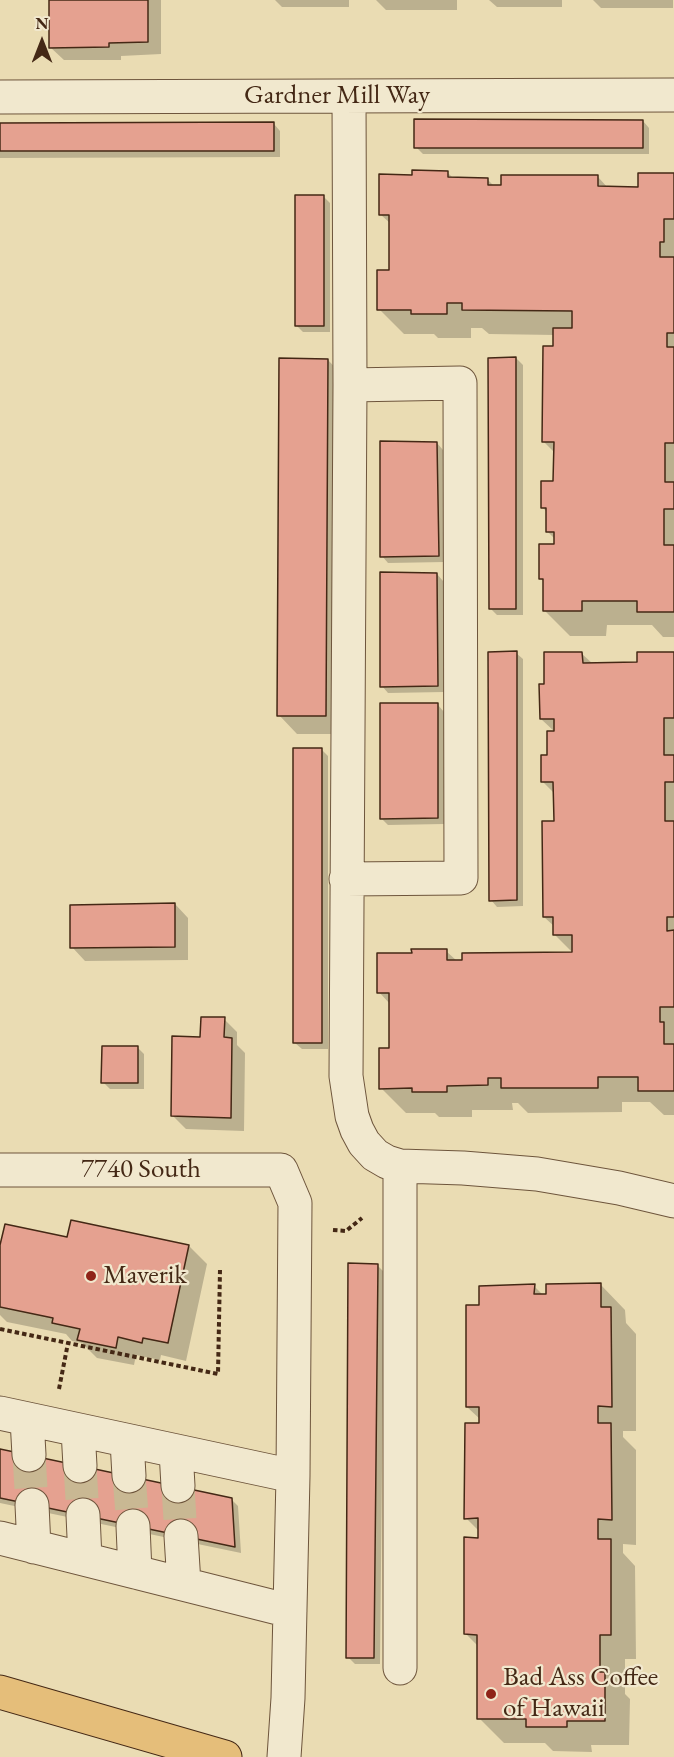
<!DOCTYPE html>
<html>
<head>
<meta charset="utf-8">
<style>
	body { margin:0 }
	#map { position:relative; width:674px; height:1757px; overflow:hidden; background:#eadcb3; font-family:"EB Garamond",serif }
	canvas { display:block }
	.north { position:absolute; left:12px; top:12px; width:60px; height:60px; -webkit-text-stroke:4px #f1e8ce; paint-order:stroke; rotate:0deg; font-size:16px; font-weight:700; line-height:24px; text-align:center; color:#442815 }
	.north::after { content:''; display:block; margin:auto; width:21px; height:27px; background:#442815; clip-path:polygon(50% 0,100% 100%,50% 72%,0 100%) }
</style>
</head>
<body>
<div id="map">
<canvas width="674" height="1757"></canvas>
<div class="north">N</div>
</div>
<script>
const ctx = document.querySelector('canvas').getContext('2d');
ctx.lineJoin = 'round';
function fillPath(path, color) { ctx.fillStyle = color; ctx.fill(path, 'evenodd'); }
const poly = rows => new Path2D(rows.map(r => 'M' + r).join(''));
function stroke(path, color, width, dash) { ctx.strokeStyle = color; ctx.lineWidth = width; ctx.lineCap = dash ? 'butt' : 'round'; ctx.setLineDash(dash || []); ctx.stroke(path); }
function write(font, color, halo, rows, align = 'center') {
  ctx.font = font + ' "EB Garamond",serif'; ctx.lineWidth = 4.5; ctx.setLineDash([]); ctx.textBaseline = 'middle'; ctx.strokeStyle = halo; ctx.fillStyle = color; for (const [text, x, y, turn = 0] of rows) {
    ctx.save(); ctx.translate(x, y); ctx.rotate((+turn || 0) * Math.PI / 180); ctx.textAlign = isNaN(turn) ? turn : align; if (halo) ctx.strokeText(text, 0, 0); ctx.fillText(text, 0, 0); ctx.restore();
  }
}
fillPath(poly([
	[50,0,161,0,161,54,121,56,121,60,64,60,50,47],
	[275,0,349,0,349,7,282,7],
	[376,0,457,0,457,10,386,10],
	[489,0,562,0,562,7,497,7],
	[593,0,673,0,673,8,601,8],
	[643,121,649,128,649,154,423,154,416,147],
	[0,124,274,124,280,131,280,157,0,158],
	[447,172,454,179,488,180,494,186,598,177,608,188,639,188,674,174,674,637,663,637,652,625,607,625,606,636,570,636,545,611,545,583,540,578,555,546,555,539,548,532,548,513,542,507,555,483,555,453,543,441,555,348,555,335,489,334,482,328,471,328,471,338,438,338,434,334,404,334,379,309,390,272,391,224,380,214,414,176],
	[323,196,330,203,330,332,303,332,296,325],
	[516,358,523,365,523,615,497,615,490,608],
	[328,360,346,379,343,734,297,734,279,715],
	[437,443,443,450,445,562,388,563,382,556],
	[437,574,443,581,444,692,388,693,382,686],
	[516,653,523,659,523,906,497,907,491,900],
	[581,653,593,664,639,664,674,653,674,1115,664,1115,650,1102,622,1102,622,1112,528,1113,518,1103,512,1103,513,1110,472,1110,472,1117,439,1117,435,1113,406,1113,381,1088,391,1050,390,1004,379,992,414,955,446,951,457,961,574,954,555,935,555,927,544,917,555,823,555,794,543,782,555,732,541,719,545,686],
	[438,705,444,712,444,824,388,825,381,818],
	[321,749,328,756,328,1049,302,1049,295,1043],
	[175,904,188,918,188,960,85,961,72,947],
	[224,1019,237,1032,237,1045,245,1053,244,1131,186,1129,172,1115,202,1038],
	[137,1047,144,1054,144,1089,110,1089,103,1082],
	[68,1239,189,1246,207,1264,186,1361,161,1355,160,1360,136,1355,134,1365,97,1358,82,1343,72,1341,66,1334,7,1322,0,1315,0,1252],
	[377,1265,384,1272,380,1664,355,1664,348,1657],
	[600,1284,625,1310,626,1323,636,1334,636,1431,623,1431,623,1437,636,1450,636,1545,623,1544,623,1553,635,1566,636,1659,625,1659,625,1694,630,1699,629,1745,591,1745,592,1752,553,1751,545,1743,504,1743,479,1718,479,1647,465,1633,480,1532,466,1518,481,1420,467,1407,481,1307,534,1286,544,1296],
	[0,1451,231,1499,238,1506,241,1553,0,1503]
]), '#0003');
const building = poly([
	[49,0,148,0,148,42,109,43,109,47,49,48,49,0],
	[414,119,643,120,643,148,414,148,414,119],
	[274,122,274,151,0,151,0,123,274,122],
	[412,170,448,171,448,177,488,178,488,185,501,185,501,175,598,175,598,186,638,187,638,173,674,173,674,219,664,219,664,242,660,242,660,257,674,257,674,333,667,333,667,347,674,347,674,443,665,443,665,482,674,482,674,509,664,509,664,545,674,545,674,612,637,612,637,601,582,601,582,611,543,611,543,579,539,579,539,544,554,544,554,532,546,532,546,508,541,508,541,481,553,481,554,442,542,442,543,346,553,346,553,328,572,328,572,311,462,310,462,303,447,303,447,314,411,314,411,310,377,310,377,270,389,270,389,215,379,215,379,174,412,175,412,170],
	[295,195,324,195,324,326,295,326,295,195],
	[516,357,516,609,489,609,488,358,516,357],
	[279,358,328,359,326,716,277,716,279,358],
	[380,441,437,442,439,556,380,557,380,441],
	[380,572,437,573,438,686,380,687,380,572],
	[517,651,517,900,489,901,488,652,517,651],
	[544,652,582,652,583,663,637,662,637,652,674,652,674,718,664,718,664,755,674,755,674,782,665,782,665,821,674,821,674,917,667,917,667,931,674,930,674,1007,660,1007,660,1022,664,1022,664,1044,674,1044,674,1091,638,1091,638,1077,598,1077,598,1088,501,1088,501,1078,488,1078,488,1085,447,1086,447,1092,412,1092,412,1088,379,1089,379,1048,389,1048,389,993,377,993,377,953,412,953,411,949,447,949,447,960,462,960,462,953,572,952,572,935,553,935,553,917,543,917,542,821,554,821,553,782,541,782,541,755,547,755,547,731,554,731,554,719,540,719,539,684,544,684,544,652],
	[380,703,438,703,438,818,380,819,380,703],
	[293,748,322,748,322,1043,293,1043,293,748],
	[175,903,175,947,70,948,70,905,175,903],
	[201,1017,225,1017,224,1037,232,1038,231,1118,171,1116,172,1036,200,1037,201,1017],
	[102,1046,138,1046,138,1083,101,1083,102,1046],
	[71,1220,189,1245,168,1343,143,1338,142,1343,118,1337,116,1348,77,1340,80,1329,52,1323,53,1318,0,1307,0,1245,5,1224,67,1237,71,1220],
	[348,1263,378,1264,374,1658,346,1658,348,1263],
	[601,1283,601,1307,611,1307,612,1407,598,1406,598,1423,611,1423,612,1520,598,1519,598,1539,611,1539,611,1635,600,1635,600,1672,605,1672,605,1721,567,1721,567,1727,526,1727,526,1719,477,1719,477,1635,464,1634,464,1537,478,1538,478,1518,464,1519,465,1423,479,1423,479,1407,466,1407,466,1305,479,1305,479,1286,535,1284,534,1294,546,1294,546,1284,601,1283],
	[0,1449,232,1498,235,1547,0,1498,0,1449]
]);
fillPath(building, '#e5a190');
stroke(building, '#442815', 1.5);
stroke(poly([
	[29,1455,32,1505],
	[80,1466,83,1515],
	[129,1476,133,1526],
	[178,1486,181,1536]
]), '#c9b893', 33, [33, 16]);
const minor = poly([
	[349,96,350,385,346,1076,352,1116,357,1130,364,1143,375,1155,387,1162,400,1166,400,1668],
	[0,97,674,95],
	[346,879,461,878,460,383,350,385],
	[400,1166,463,1168,537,1174,619,1188,674,1201],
	[0,1170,281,1170,295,1203,293,1476,288,1698,284,1757],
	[0,1413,293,1476],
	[27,1419,29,1455],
	[78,1430,80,1466],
	[127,1441,129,1476],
	[176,1451,178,1486],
	[32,1505,34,1547],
	[83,1515,85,1559],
	[133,1526,135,1572],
	[181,1536,184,1584],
	[0,1538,290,1611]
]);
const major = poly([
	[0,1692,225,1757]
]);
stroke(minor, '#6e553c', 35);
stroke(major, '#442815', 35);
stroke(poly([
	[333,1230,346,1231,362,1218],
	[0,1329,218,1374,220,1270],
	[59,1389,68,1343]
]), '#442815', 4, [4.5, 3]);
stroke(minor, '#f1e8ce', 33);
stroke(major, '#e5be7a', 33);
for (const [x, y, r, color] of [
	[91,1276,6,"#8f2418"],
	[491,1694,6,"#8f2418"]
]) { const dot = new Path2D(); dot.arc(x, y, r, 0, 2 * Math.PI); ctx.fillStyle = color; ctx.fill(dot); stroke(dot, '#f1e8ce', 2); }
write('27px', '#442815', '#f1e8ce', [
	["Gardner Mill Way",337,96],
	["7740 South",141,1170]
]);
write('27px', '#442815', '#f1e8ce', [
	["Maverik",103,1276],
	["Bad Ass Coffee",503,1678],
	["of Hawaii",503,1709]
], 'left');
</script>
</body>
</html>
